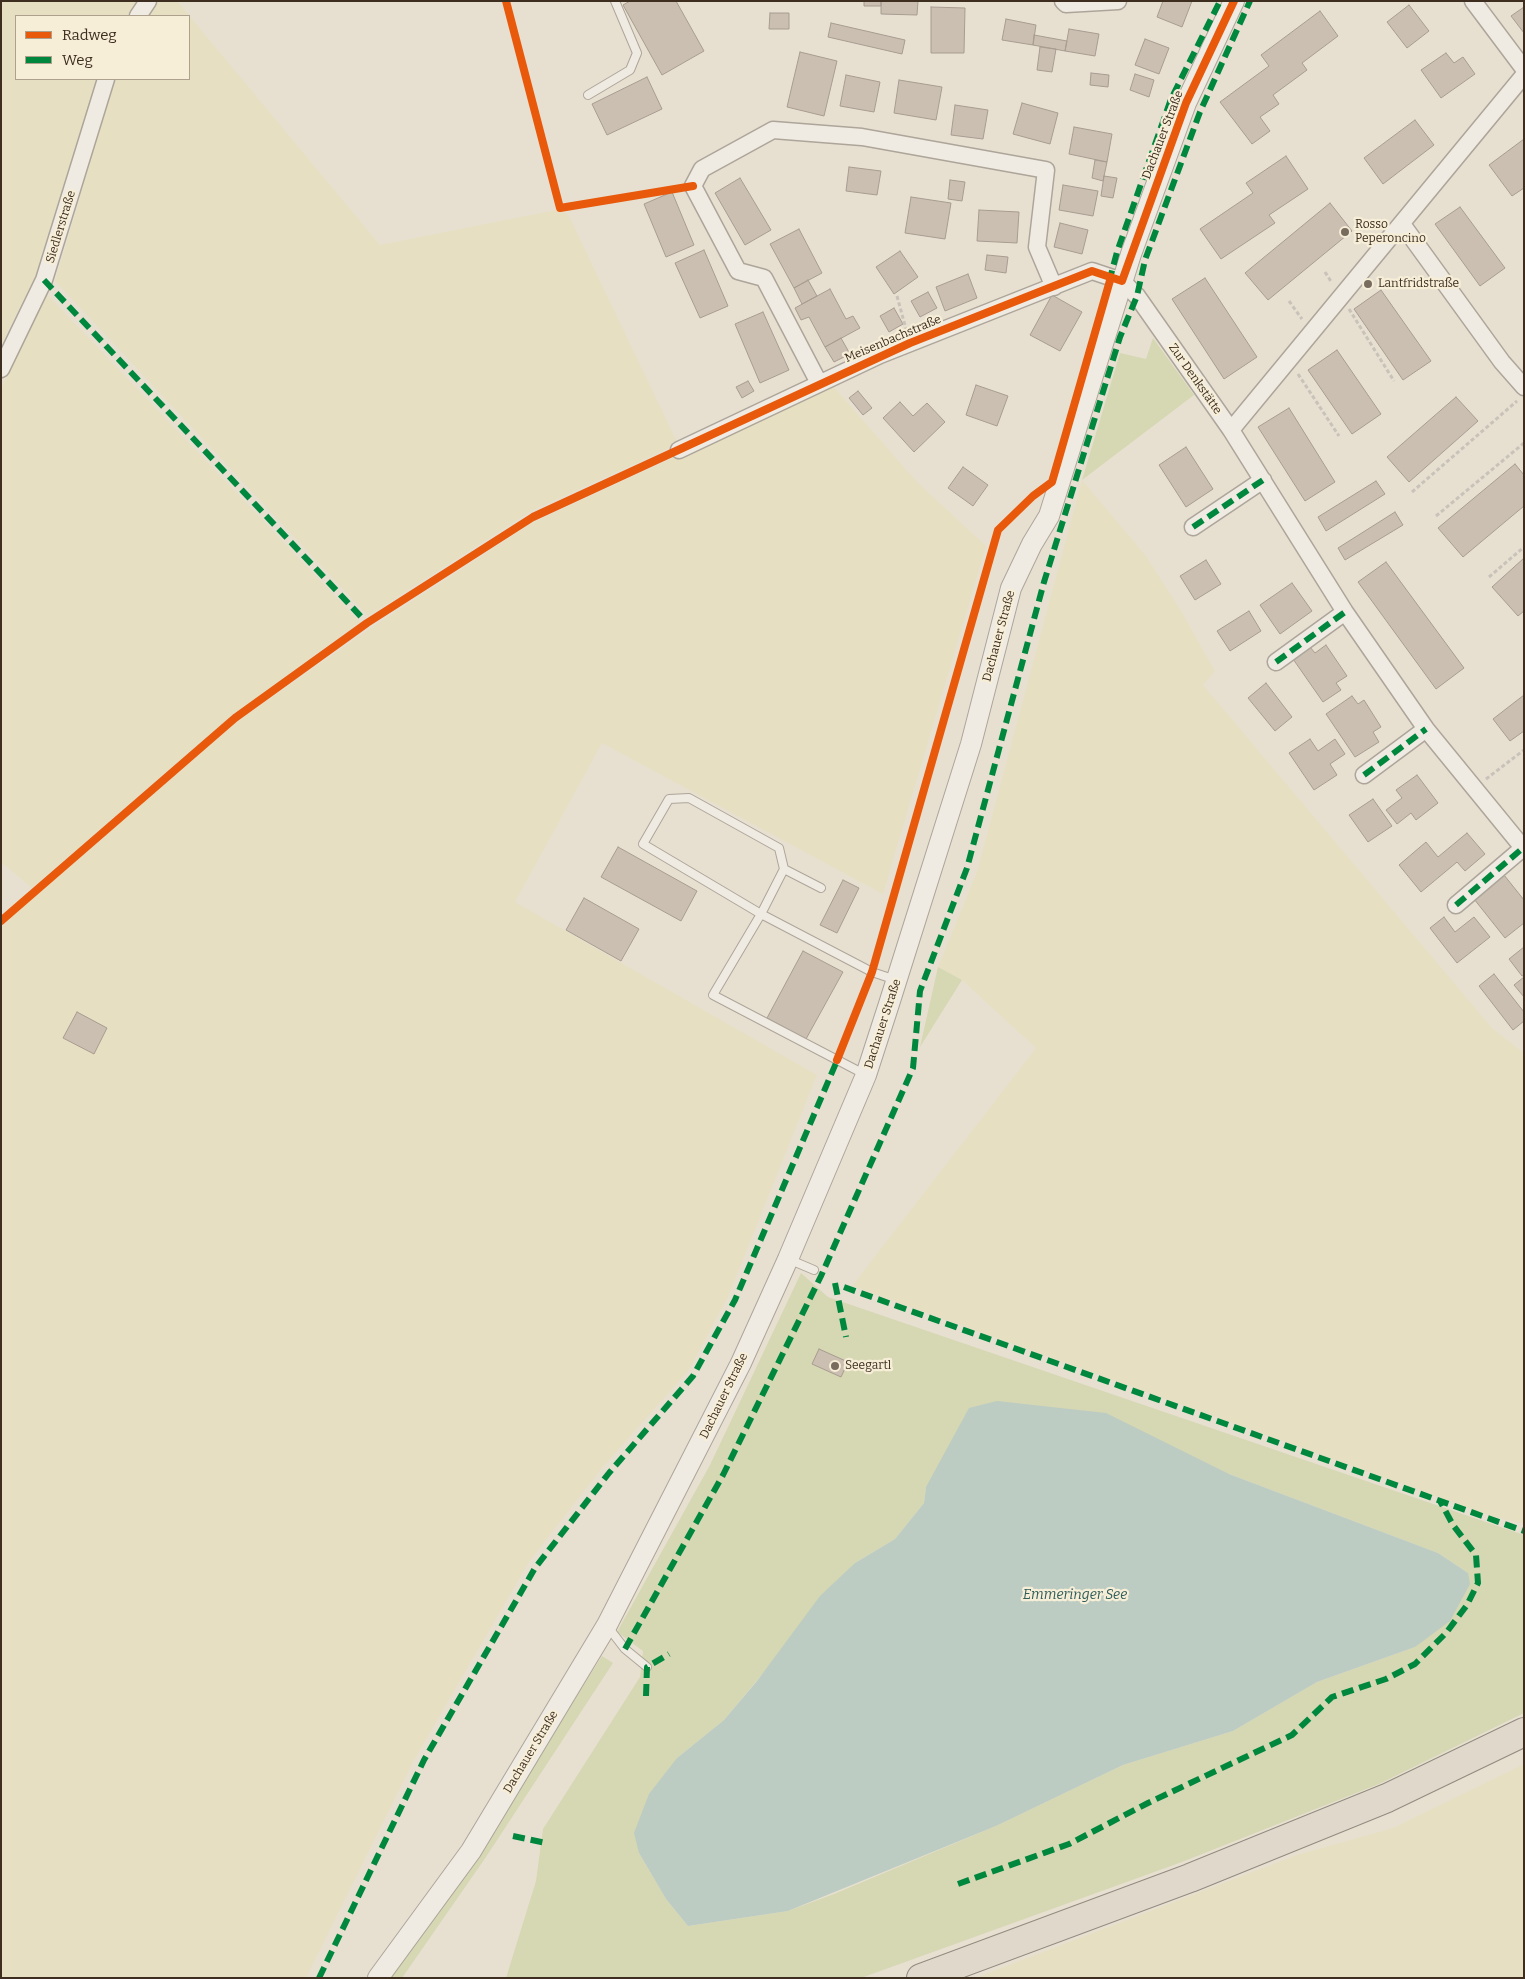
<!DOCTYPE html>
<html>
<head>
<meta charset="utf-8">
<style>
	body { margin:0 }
	#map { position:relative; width:1525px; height:1979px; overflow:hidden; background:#e7e0d1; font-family:Bitter,serif }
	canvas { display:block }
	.frame { position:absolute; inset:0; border:2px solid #3d2e20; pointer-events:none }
	.legend { position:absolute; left:15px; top:15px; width:175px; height:65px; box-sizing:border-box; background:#f7eed8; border:1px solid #ada18e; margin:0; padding:6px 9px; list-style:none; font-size:15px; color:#3d2e20 }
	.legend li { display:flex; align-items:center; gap:10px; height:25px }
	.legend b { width:25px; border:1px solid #ada18e }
</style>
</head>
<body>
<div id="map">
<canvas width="1525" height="1979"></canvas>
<div class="frame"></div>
<ul class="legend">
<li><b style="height:6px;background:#e8590c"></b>Radweg</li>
<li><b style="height:6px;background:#00873e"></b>Weg</li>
</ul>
</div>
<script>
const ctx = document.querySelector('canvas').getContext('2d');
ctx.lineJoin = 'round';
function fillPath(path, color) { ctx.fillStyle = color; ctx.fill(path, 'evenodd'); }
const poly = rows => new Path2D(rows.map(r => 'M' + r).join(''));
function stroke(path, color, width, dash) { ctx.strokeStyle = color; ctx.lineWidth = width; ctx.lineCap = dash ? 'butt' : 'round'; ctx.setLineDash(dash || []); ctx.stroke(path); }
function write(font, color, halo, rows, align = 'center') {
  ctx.font = font + ' Bitter,serif'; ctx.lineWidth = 4.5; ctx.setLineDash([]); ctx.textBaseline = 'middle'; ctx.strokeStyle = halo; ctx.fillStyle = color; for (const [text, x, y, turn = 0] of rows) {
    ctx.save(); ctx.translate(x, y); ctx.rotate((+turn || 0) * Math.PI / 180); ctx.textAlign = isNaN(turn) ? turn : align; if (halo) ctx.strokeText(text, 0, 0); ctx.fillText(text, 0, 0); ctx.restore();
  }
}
fillPath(poly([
	[1,1,138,1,128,16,16,16,16,79,97,79,35,276,1,345],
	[158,1,177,1,380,245,556,210,568,214,678,444,531,511,368,616,55,281,115,79,189,79,189,16,148,16],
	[46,293,360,622,232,715,32,888,1,862,1,389],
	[832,385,917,482,986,546,883,894,602,743,515,902,817,1075,728,1297,689,1370,602,1468,529,1562,413,1762,306,1978,1,1978,1,926,237,722,371,628,534,522],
	[1082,480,1146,556,1180,609,1215,671,1203,685,1492,1028,1524,1053,1524,1524,1491,1516,852,1286,1036,1048,962,980,938,967,977,872],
	[1524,1764,1524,1978,975,1978,1297,1855,1393,1828]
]), '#e6dfc2');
fillPath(poly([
	[1153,338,1194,395,1082,480,1120,353,1146,359],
	[938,967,962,980,920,1047],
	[801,1273,828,1297,1524,1535,1524,1713,1379,1784,1182,1862,861,1978,506,1978,536,1881,543,1829,640,1677,643,1651,617,1632,710,1465],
	[1229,1474,1438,1553,1468,1573,1415,1647,1317,1682,1233,1731,1123,1765,996,1826,834,1894,788,1911,688,1926,666,1899,639,1853,677,1758,724,1720,855,1563,895,1539,924,1503,926,1487],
	[602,1656,613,1663,486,1857,402,1978,384,1978,477,1853]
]), '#d6d7b3');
fillPath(poly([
	[997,1401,1106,1413,1229,1474,1438,1553,1468,1573,1470,1584,1450,1621,1415,1647,1317,1682,1233,1731,1123,1765,996,1826,788,1911,688,1926,666,1899,639,1853,634,1833,649,1794,677,1758,724,1720,757,1681,820,1596,855,1563,895,1539,924,1503,926,1487,969,1408]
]), '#bcccc2');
const building = poly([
	[630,1,676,1,704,51,662,75,623,5,630,1],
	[864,1,881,1,881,6,864,6,864,1],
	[881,1,918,1,917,15,881,14,881,1],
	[1163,1,1192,1,1182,27,1157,17,1163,1],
	[1409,5,1429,31,1407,48,1387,22,1409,5],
	[931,7,965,8,964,53,931,53,931,7],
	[1524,7,1524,33,1511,16,1524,7],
	[1320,11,1338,36,1302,63,1307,70,1273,95,1279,104,1260,117,1270,131,1252,144,1220,102,1269,66,1261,55,1320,11],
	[770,13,789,13,789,29,769,29,770,13],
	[1006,19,1036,25,1033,45,1002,40,1006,19],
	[831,23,905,40,902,54,828,37,831,23],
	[1069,29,1099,34,1095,56,1065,51,1069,29],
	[1034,35,1067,41,1065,51,1033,45,1034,35],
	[1145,39,1169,48,1159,74,1135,65,1145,39],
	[1040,47,1056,49,1052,72,1037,70,1040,47],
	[800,52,837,61,824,116,787,107,800,52],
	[1446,53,1454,63,1463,57,1475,74,1441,98,1421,70,1446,53],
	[1091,73,1109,75,1108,87,1090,85,1091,73],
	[1135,74,1154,80,1149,97,1130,90,1135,74],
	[846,75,880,82,874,112,840,106,846,75],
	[647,77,662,109,607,135,592,104,647,77],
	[899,80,942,87,936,120,894,113,899,80],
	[1022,103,1058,113,1050,144,1013,134,1022,103],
	[955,105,988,110,983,139,951,135,955,105],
	[1415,120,1434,145,1383,184,1364,158,1415,120],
	[1074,127,1112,134,1107,162,1069,154,1074,127],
	[1524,139,1524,188,1512,196,1489,165,1524,139],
	[1286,156,1308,189,1269,215,1275,223,1221,259,1200,229,1253,193,1246,183,1286,156],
	[1095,160,1107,162,1103,181,1092,178,1095,160],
	[849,167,881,171,877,195,846,191,849,167],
	[1104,176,1117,178,1113,198,1101,196,1104,176],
	[740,178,771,230,745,245,715,193,740,178],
	[950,180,965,182,962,201,948,199,950,180],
	[1063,185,1098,191,1093,216,1059,210,1063,185],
	[672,192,694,245,666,257,644,204,672,192],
	[911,197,951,203,945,239,905,233,911,197],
	[1330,203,1352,231,1268,300,1245,273,1330,203],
	[1460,207,1505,268,1480,286,1435,224,1460,207],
	[979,210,1019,212,1017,243,977,241,979,210],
	[1060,223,1088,230,1082,254,1054,247,1060,223],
	[799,229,822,273,794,288,770,244,799,229],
	[704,250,728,306,700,318,675,263,704,250],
	[900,251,918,277,894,294,876,267,900,251],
	[987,255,1008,257,1006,273,985,270,987,255],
	[968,274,977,298,945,311,936,287,968,274],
	[1205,278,1257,357,1224,379,1172,299,1205,278],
	[808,280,817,296,802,304,794,288,808,280],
	[830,289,846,319,853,316,860,328,825,347,809,317,801,320,795,308,830,289],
	[1381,290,1431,361,1403,380,1354,309,1381,290],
	[928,292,937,308,920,317,911,301,928,292],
	[1052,295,1082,312,1060,351,1030,335,1052,295],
	[894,308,903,324,889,332,880,316,894,308],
	[763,312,789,370,760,383,735,324,763,312],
	[841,338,850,354,834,362,825,347,841,338],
	[1337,350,1381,414,1352,434,1308,370,1337,350],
	[748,381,754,391,742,398,736,387,748,381],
	[976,385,1008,396,997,426,966,415,976,385],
	[858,391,872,408,863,415,849,398,858,391],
	[1456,397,1478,421,1409,482,1387,457,1456,397],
	[900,402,913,416,927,403,945,422,914,452,883,418,900,402],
	[1289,408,1335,482,1305,501,1258,427,1289,408],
	[1186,447,1213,489,1186,507,1159,465,1186,447],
	[1515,464,1524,475,1524,506,1463,557,1438,528,1515,464],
	[963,467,988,485,973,506,948,488,963,467],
	[1376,481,1385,494,1326,531,1318,517,1376,481],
	[1395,512,1403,525,1345,560,1338,548,1395,512],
	[1524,558,1524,611,1518,616,1492,587,1524,558],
	[1206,560,1221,584,1195,600,1180,576,1206,560],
	[1386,562,1464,668,1436,689,1358,582,1386,562],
	[1292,583,1312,611,1280,634,1260,605,1292,583],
	[1249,611,1261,631,1230,651,1217,631,1249,611],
	[1326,645,1347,676,1336,683,1341,690,1323,702,1293,659,1310,647,1315,653,1326,645],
	[1266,683,1292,717,1275,731,1248,698,1266,683],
	[1524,695,1524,731,1510,741,1493,719,1524,695],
	[1352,696,1358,704,1364,700,1381,727,1373,732,1379,742,1355,757,1326,714,1352,696],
	[1310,739,1318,751,1335,739,1345,754,1330,764,1337,775,1314,790,1289,753,1310,739],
	[1417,775,1438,803,1416,820,1411,813,1397,824,1386,810,1402,798,1396,790,1417,775],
	[1373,799,1392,826,1368,842,1349,815,1373,799],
	[1467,833,1485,854,1465,871,1457,862,1421,892,1399,865,1426,842,1438,857,1467,833],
	[618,847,697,891,681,921,601,877,618,847],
	[1504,875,1524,900,1524,923,1505,938,1474,899,1504,875],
	[843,880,859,888,837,933,820,925,843,880],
	[584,898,639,929,621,961,566,930,584,898],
	[1444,917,1455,932,1474,917,1490,937,1457,963,1430,928,1444,917],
	[1524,947,1524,975,1522,976,1509,959,1524,947],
	[803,951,843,972,806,1039,767,1018,803,951],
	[1494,974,1524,1012,1524,1021,1513,1030,1479,986,1494,974],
	[1524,977,1524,997,1514,985,1524,977],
	[77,1012,107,1028,94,1054,63,1038,77,1012],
	[819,1349,848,1362,841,1377,812,1364,819,1349]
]);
fillPath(building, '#cbbfb2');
stroke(building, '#a89c90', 1);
const service = poly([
	[588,95,630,70,637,53,615,1],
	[784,869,821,888],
	[866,1075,713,995,761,914,784,869,779,848,689,798,669,799,643,844,761,914,872,972,896,980],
	[788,1259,814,1270],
	[608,1627,625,1649,647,1667]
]);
const minor = poly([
	[1063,1,1066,4,1118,1],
	[1473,1,1524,69],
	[138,16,148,1],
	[1402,224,1502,362,1524,387],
	[1,369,44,280,106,79],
	[819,383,764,278,738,271,693,186,702,169,773,130,862,137,1046,170,1037,247,1054,287],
	[1231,430,1524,75],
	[679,450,880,355,1092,271,1122,281,1137,296,1231,430,1345,612,1426,729,1524,849],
	[1193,527,1263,480],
	[1276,662,1345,612],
	[1364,775,1426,729],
	[1456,905,1523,848]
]);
const tertiary = poly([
	[378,1978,471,1851,607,1625,741,1363,788,1259,866,1075,889,1004,971,744,1011,588,1032,544,1049,516,1131,254,1186,103,1234,1]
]);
const trunk = poly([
	[921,1978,1190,1878,1387,1798,1524,1732]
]);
stroke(service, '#ada599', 10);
stroke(minor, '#ada599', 19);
stroke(tertiary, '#ada599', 22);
stroke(trunk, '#928b80', 30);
stroke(poly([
	[1325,272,1332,283],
	[897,296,906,329],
	[1289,301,1302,319],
	[1349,309,1394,381],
	[1298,374,1339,436],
	[1412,492,1517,401],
	[1436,516,1524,443],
	[1489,577,1524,547],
	[1486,779,1524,750]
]), '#c8c2b9', 3, [4, 2.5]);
stroke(service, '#efebe3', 8);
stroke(minor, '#efebe3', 16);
stroke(tertiary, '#efebe3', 20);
stroke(trunk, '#e0d9cb', 28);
stroke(poly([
	[44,280,367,623],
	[1109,282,1117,252,1171,99,1220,1],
	[1193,527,1263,480],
	[1276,662,1345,612],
	[1364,775,1426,729],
	[1456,905,1523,848],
	[835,1283,846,1337],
	[844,1287,1524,1531],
	[625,1649,723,1475,821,1276,913,1068,920,991,967,868,1044,582,1120,337,1137,296,1145,260,1200,112,1250,1],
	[646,1696,647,1667,669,1654],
	[513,1836,546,1843],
	[958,1884,1069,1844,1148,1803,1292,1735,1332,1697,1386,1679,1415,1664,1446,1633,1467,1605,1478,1583,1476,1555,1453,1525,1440,1501],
	[319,1978,424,1760,535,1568,609,1473,693,1376,735,1300,839,1056]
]), '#00873e', 6, [12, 6]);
stroke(poly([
	[506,1,560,208,693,186],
	[1,921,235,718,367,623,533,517,910,343,1092,271,1122,281,1186,103,1234,1],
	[837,1060,872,972,998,530,1033,496,1052,482,1111,277]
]), '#e8590c', 8);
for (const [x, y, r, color] of [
	[1345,232,5,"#786c5e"],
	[1368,284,5,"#786c5e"],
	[835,1366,5,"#786c5e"]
]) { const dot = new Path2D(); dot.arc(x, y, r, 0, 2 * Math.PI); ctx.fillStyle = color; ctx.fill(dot); stroke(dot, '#f7eed8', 2); }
write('12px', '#3d2e20', '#f7eed8', [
	["Dachauer Straße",1163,135,-69],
	["Siedlerstraße",61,227,-73],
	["Meisenbachstraße",893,339,-23],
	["Zur Denkstätte",1195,379,55],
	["Dachauer Straße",999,636,-75],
	["Dachauer Straße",883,1024,-72],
	["Dachauer Straße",724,1396,-64],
	["Dachauer Straße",531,1752,-59]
]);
write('12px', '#3d2e20', '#f7eed8', [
	["Rosso",1355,225],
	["Peperoncino",1355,239],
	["Lantfridstraße",1378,284],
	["Seegartl",845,1366]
], 'left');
write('italic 14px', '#2f5d5a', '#f7eed8', [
	["Emmeringer See",1075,1595]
]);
</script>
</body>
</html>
